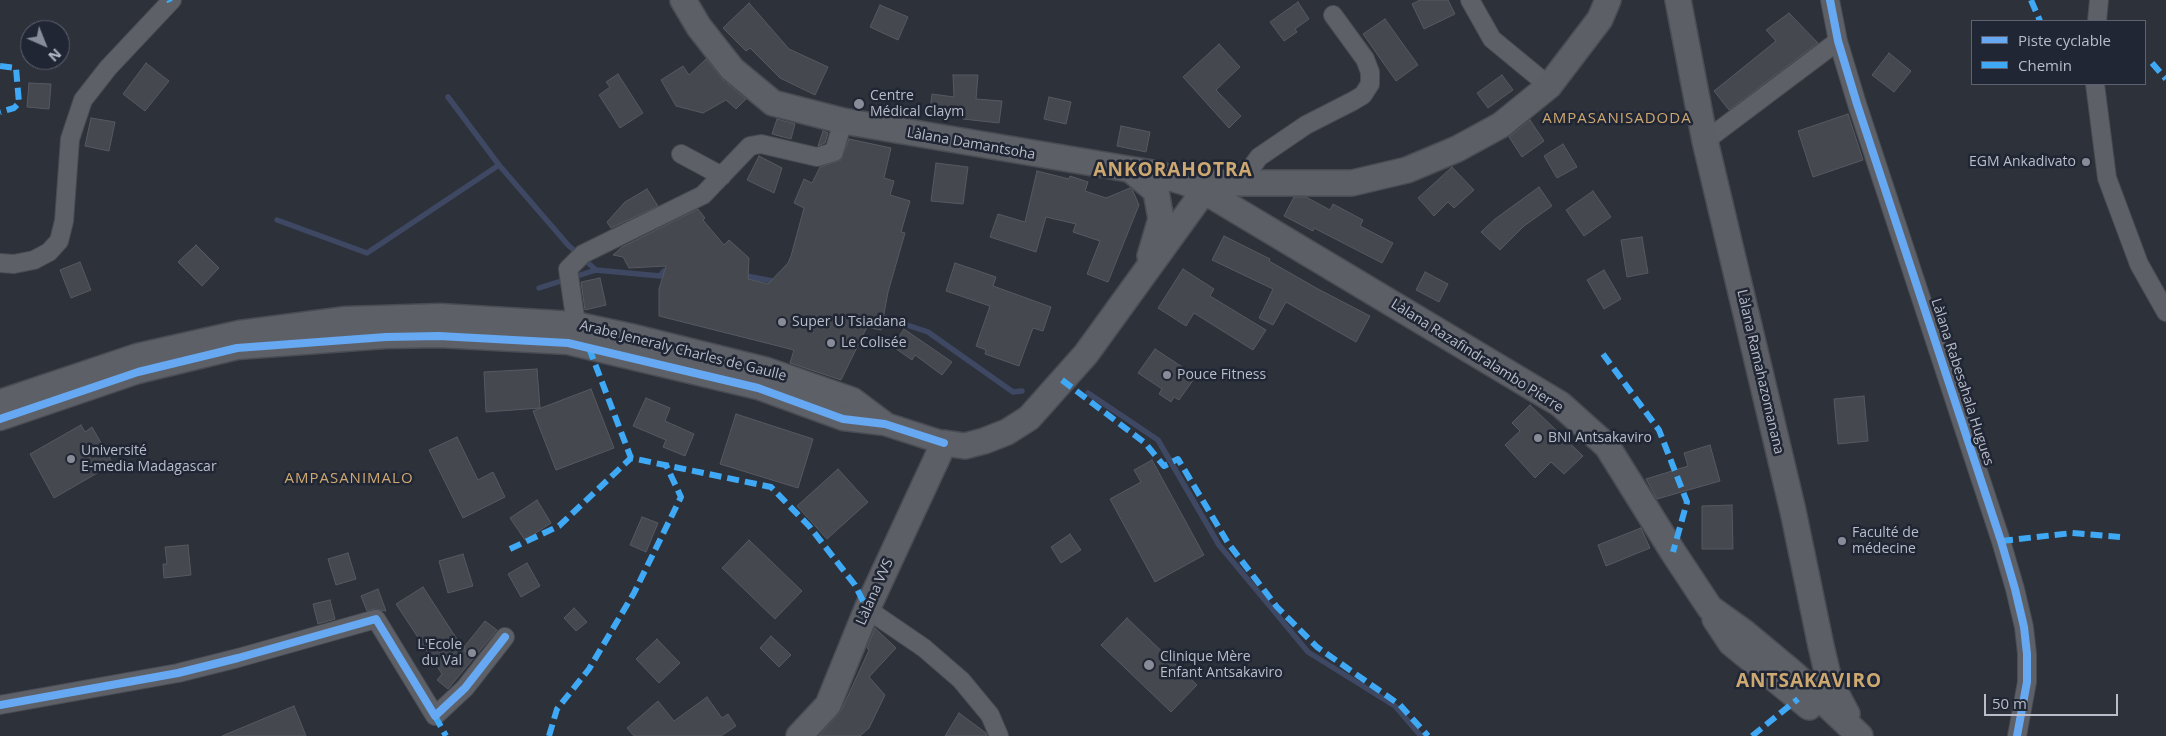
<!DOCTYPE html>
<html>
<head>
<meta charset="utf-8">
<style>
	body { margin:0 }
	#map { position:relative; width:2166px; height:736px; overflow:hidden; background:#2d313a; font-family:"Open Sans",sans-serif }
	canvas { display:block }
	.legend { position:absolute; left:1971px; top:20px; width:175px; height:65px; box-sizing:border-box; background:#212634; border:1px solid #5e6270; margin:0; padding:6px 9px; list-style:none; font-size:15px; color:#b9bdca }
	.legend li { display:flex; align-items:center; gap:10px; height:25px }
	.legend b { width:25px; border:1px solid #5e6270 }
	.north { position:absolute; left:20px; top:20px; width:50px; height:50px; box-sizing:border-box; background:#212634; border:1px solid #5e6270; border-radius:50%; rotate:136deg; font-size:14px; font-weight:700; line-height:20px; text-align:center; color:#b9bdca }
	.north::after { content:''; display:block; margin:auto; width:18px; height:22px; background:#888c98; clip-path:polygon(50% 0,100% 100%,50% 72%,0 100%) }
	.scale { position:absolute; left:1984px; top:694px; width:134px; height:22px; box-sizing:border-box; border:2px solid #b9bdca; border-top:0; padding-left:6px; font-size:15px; line-height:18px; white-space:nowrap; color:#b9bdca; -webkit-text-stroke:4px #212634; paint-order:stroke }
</style>
</head>
<body>
<div id="map">
<canvas width="2166" height="736"></canvas>
<ul class="legend">
<li><b style="height:6px;background:#66a8f1"></b>Piste cyclable</li>
<li><b style="height:6px;background:#3fa9f5"></b>Chemin</li>
</ul>
<div class="north">N</div>
<div class="scale">50 m</div>
</div>
<script>
const ctx = document.querySelector('canvas').getContext('2d');
ctx.lineJoin = 'round';
const poly = rows => new Path2D(rows.map(r => 'M' + r).join(''));
function stroke(path, color, width, dash) { ctx.strokeStyle = color; ctx.lineWidth = width; ctx.lineCap = dash ? 'butt' : 'round'; ctx.setLineDash(dash || []); ctx.stroke(path); }
function fillPath(path, color) { ctx.fillStyle = color; ctx.fill(path, 'evenodd'); }
function write(font, color, halo, rows, align = 'center') {
  ctx.font = font + ' "Open Sans",sans-serif'; ctx.lineWidth = 5; ctx.setLineDash([]); ctx.textBaseline = 'middle'; ctx.strokeStyle = halo; ctx.fillStyle = color; for (const [text, x, y, turn = 0] of rows) {
    ctx.save(); ctx.translate(x, y); ctx.rotate((+turn || 0) * Math.PI / 180); ctx.textAlign = isNaN(turn) ? turn : align; if (halo) ctx.strokeText(text, 0, 0); ctx.fillText(text, 0, 0); ctx.restore();
  }
}
stroke(poly([
	[448,97,499,165,568,245,596,270],
	[277,220,367,253,499,165],
	[741,275,778,282],
	[539,288,596,270,660,276,664,271,672,271],
	[877,315,928,332,1013,392,1022,391],
	[1088,393,1158,440,1219,545,1308,652,1395,706,1421,736]
]), '#3e4863', 5.5);
const building = poly([
	[1420,0,1448,0,1455,14,1424,29,1412,4,1420,0],
	[1298,2,1309,19,1295,29,1297,32,1284,41,1270,22,1298,2],
	[749,3,789,49,828,67,815,95,780,78,750,48,746,51,723,28,749,3],
	[880,5,908,17,898,40,870,27,880,5],
	[1789,13,1818,43,1729,110,1714,91,1776,41,1766,30,1789,13],
	[1385,19,1418,65,1396,81,1363,34,1385,19],
	[1219,44,1240,67,1216,90,1241,116,1229,128,1183,77,1219,44],
	[1889,53,1911,71,1894,92,1872,75,1889,53],
	[706,59,723,80,746,99,736,109,726,100,703,113,676,106,661,80,683,66,689,75,706,59],
	[146,63,169,81,145,111,123,94,146,63],
	[618,74,643,113,620,128,599,95,610,87,606,82,618,74],
	[953,75,978,75,976,99,1002,101,999,123,963,119,963,114,930,110,932,94,954,97,953,75],
	[1502,75,1513,90,1488,108,1477,93,1502,75],
	[29,83,51,84,49,109,27,107,29,83],
	[1049,97,1071,102,1066,124,1044,119,1049,97],
	[1848,114,1863,160,1813,177,1798,131,1848,114],
	[91,118,115,122,109,151,85,146,91,118],
	[777,119,795,124,791,139,772,134,777,119],
	[1530,120,1544,141,1522,157,1509,137,1530,120],
	[1121,126,1150,132,1146,152,1117,146,1121,126],
	[823,131,828,133,825,143,818,146,823,131],
	[849,139,891,148,884,178,894,181,890,195,910,201,901,232,905,233,888,292,881,330,867,327,841,380,790,363,794,350,659,316,659,289,666,266,629,268,623,257,613,255,622,247,698,209,705,218,703,220,724,245,729,240,749,258,748,279,768,284,788,263,791,256,804,208,794,203,804,179,812,183,820,167,841,160,849,139],
	[1563,144,1577,167,1557,178,1544,156,1563,144],
	[759,156,782,168,774,193,747,180,759,156],
	[936,163,968,167,963,204,931,201,936,163],
	[1452,167,1474,190,1454,208,1448,202,1434,216,1418,198,1452,167],
	[1037,171,1069,179,1070,176,1088,182,1085,191,1106,198,1130,188,1132,189,1139,205,1108,282,1087,274,1100,241,1073,232,1076,224,1046,217,1036,252,990,237,998,214,1025,222,1037,171],
	[1539,187,1552,206,1524,226,1500,250,1481,232,1495,219,1539,187],
	[647,189,658,206,611,228,607,222,625,202,647,189],
	[1593,191,1611,217,1584,236,1566,210,1593,191],
	[1294,197,1306,197,1330,210,1333,204,1363,220,1360,226,1393,243,1382,263,1314,228,1313,231,1284,216,1294,197],
	[1224,236,1270,259,1269,261,1318,289,1370,316,1356,342,1286,302,1273,325,1259,318,1273,289,1212,260,1224,236],
	[1642,237,1648,273,1627,277,1621,240,1642,237],
	[196,245,219,268,202,286,178,262,196,245],
	[80,262,91,290,71,298,60,270,80,262],
	[955,263,996,277,993,286,1051,307,1043,331,1033,328,1019,366,985,354,986,350,976,346,990,306,946,291,955,263],
	[1183,269,1214,289,1210,296,1266,330,1253,350,1194,313,1186,326,1158,308,1183,269],
	[1604,270,1621,299,1604,309,1587,280,1604,270],
	[1425,272,1448,284,1439,302,1416,290,1425,272],
	[600,278,606,305,585,310,581,282,600,278],
	[904,329,952,362,942,375,915,355,912,360,892,346,904,329],
	[1155,349,1196,376,1179,400,1174,397,1171,402,1159,394,1162,389,1138,373,1155,349],
	[537,369,540,408,486,412,484,372,537,369],
	[591,389,614,448,556,470,533,411,591,389],
	[1864,396,1868,441,1838,444,1834,399,1864,396],
	[646,398,670,408,665,421,694,434,685,456,663,447,666,440,633,426,646,398],
	[1530,405,1583,456,1564,474,1551,462,1535,478,1505,445,1520,431,1512,423,1530,405],
	[736,414,813,439,798,488,720,464,736,414],
	[81,425,85,432,92,427,113,464,54,498,30,454,81,425],
	[457,437,478,480,493,472,505,497,463,518,429,450,457,437],
	[1710,445,1720,481,1657,499,1646,479,1688,466,1684,453,1710,445],
	[1152,460,1204,555,1155,582,1110,499,1141,482,1134,470,1152,460],
	[838,469,868,502,827,539,797,506,838,469],
	[537,500,551,523,525,540,510,518,537,500],
	[1732,505,1733,549,1702,549,1702,506,1732,505],
	[642,517,658,523,646,552,630,545,642,517],
	[1641,528,1650,548,1606,566,1598,545,1641,528],
	[1070,534,1081,550,1061,563,1051,547,1070,534],
	[749,540,802,591,775,619,722,568,749,540],
	[188,545,191,575,164,578,163,564,167,564,165,547,188,545],
	[348,553,356,579,336,585,328,559,348,553],
	[463,554,473,586,448,593,439,561,463,554],
	[527,563,540,586,521,597,508,574,527,563],
	[423,587,466,653,464,647,485,621,497,630,448,689,437,680,442,674,396,604,423,587],
	[378,589,386,611,374,609,367,611,361,596,378,589],
	[330,600,335,619,318,624,313,604,330,600],
	[574,608,587,622,576,631,564,618,574,608],
	[1127,618,1197,685,1171,712,1101,645,1127,618],
	[875,628,896,648,869,677,885,695,869,728,860,736,819,736,841,711,869,650,867,648,875,628],
	[771,636,791,655,779,667,760,648,771,636],
	[657,639,680,663,659,683,636,659,657,639],
	[707,697,722,718,728,714,736,726,721,736,634,736,627,728,658,701,674,721,707,697],
	[294,706,306,736,222,736,294,706],
	[959,713,986,733,987,736,945,736,959,713]
]);
fillPath(building, '#45484f');
stroke(building, '#565961', 1);
const minor = poly([
	[1470,0,1492,39,1549,86],
	[1830,0,1838,41,1857,104,2001,541,2015,589,2024,627,2027,654,2027,682,2017,736],
	[2097,21,2099,0],
	[2095,84,2107,178,2139,264,2166,312],
	[1705,141,1838,41],
	[681,154,722,176],
	[1240,183,1259,157,1306,125,1353,101,1363,95,1370,84,1370,72,1365,59,1333,15],
	[0,263,14,264,34,260,49,252,59,241,64,221,70,139,83,100,108,68,172,0],
	[576,324,568,269,583,254,703,195,750,146,761,144,817,157,834,152,843,121],
	[867,609,924,648,961,680,990,715,999,736],
	[0,705,178,673,238,658,376,619,435,716,465,688,505,637]
]);
const tertiary = poly([
	[0,401,137,355,239,332,346,318,440,315,575,323,630,335,767,369,853,399,885,423],
	[0,419,138,372,237,348,386,337,439,336,568,343,589,348,758,388,843,419,885,424,944,443]
]);
const secondary = poly([
	[683,0,699,27,732,69,773,103,843,121,1158,174,1187,183,1204,191,1560,404,1607,446,1673,552,1710,608,1745,633,1793,673,1860,736],
	[1678,0,1705,141,1793,511,1821,646,1829,680,1847,714],
	[1131,170,1156,191,1161,219,1150,256],
	[1192,183,1352,183,1407,170,1457,149,1501,125,1549,86,1600,19,1608,0],
	[1715,619,1731,643,1809,707],
	[799,736,828,705,867,609,944,443,965,446,984,441,1007,432,1029,418,1086,354,1204,191]
]);
stroke(minor, '#494c53', 20);
stroke(tertiary, '#494c53', 25);
stroke(secondary, '#494c53', 28);
stroke(minor, '#5e6068', 18);
stroke(tertiary, '#5e6068', 22);
stroke(secondary, '#5c5f66', 25);
stroke(poly([
	[169,0,170,2],
	[2031,0,2040,21],
	[2152,63,2166,79],
	[0,66,16,68,19,103,14,108,0,112],
	[589,348,631,458,771,487,809,526,855,585,867,609],
	[1603,354,1659,430,1687,502,1673,552],
	[1062,380,1145,443,1164,466,1178,459,1228,543,1277,607,1317,647,1400,705,1428,736],
	[2001,541,2072,533,2120,537],
	[510,549,559,526,631,458],
	[435,716,446,736],
	[549,736,557,709,589,669,634,593,681,497,666,465],
	[1752,736,1798,699]
]), '#3fa9f5', 6, [12, 6]);
stroke(poly([
	[1830,0,1838,41,1857,104,2001,541,2015,589,2024,627,2027,654,2027,682,2017,736],
	[0,419,138,372,237,348,386,337,439,336,568,343,589,348,758,388,843,419,885,424,944,443],
	[0,705,178,673,238,658,376,619,435,716,465,688,505,637]
]), '#66a8f1', 8);
for (const [x, y, r, color] of [
	[859,104,6,"#888c98"],
	[2086,162,5,"#888c98"],
	[782,322,5,"#888c98"],
	[831,343,5,"#888c98"],
	[1167,375,5,"#888c98"],
	[1538,438,5,"#888c98"],
	[71,459,5,"#888c98"],
	[1842,541,5,"#888c98"],
	[472,653,5,"#888c98"],
	[1149,665,6,"#888c98"]
]) { const dot = new Path2D(); dot.arc(x, y, r, 0, 2 * Math.PI); ctx.fillStyle = color; ctx.fill(dot); stroke(dot, '#212634', 2); }
write('14px', '#b9bdca', '#212634', [
	["Centre",870,96],
	["Médical Claym",870,112],
	["EGM Ankadivato",2076,162,"right"],
	["Super U Tsiadana",792,322],
	["Le Colisée",841,343],
	["Pouce Fitness",1177,375],
	["BNI Antsakaviro",1548,438],
	["Université",81,451],
	["E-media Madagascar",81,467],
	["Faculté de",1852,533],
	["médecine",1852,549],
	["L'Ecole",462,645,"right"],
	["du Val",462,661,"right"],
	["Clinique Mère",1160,657],
	["Enfant Antsakaviro",1160,673]
], 'left');
write('14px', '#b9bdca', '#212634', [
	["Làlana Damantsoha",971,144,10],
	["Arabe Jeneraly Charles de Gaulle",683,351,14],
	["Làlana Razafindralambo Pierre",1477,356,32],
	["Làlana Ramahazomanana",1760,372,77],
	["Làlana Rabesahala Hugues",1962,382,72],
	["Làlana VVS",875,592,-66]
]);
ctx.letterSpacing = '1px';
write('15px', '#cda871', '#212634', [
	["AMPASANISADODA",1617,119],
	["AMPASANIMALO",349,479]
]);
ctx.letterSpacing = '0px';
ctx.letterSpacing = '1px';
write('bold 19px', '#cda871', '#212634', [
	["ANKORAHOTRA",1173,171],
	["ANTSAKAVIRO",1809,682]
]);
ctx.letterSpacing = '0px';
</script>
</body>
</html>
